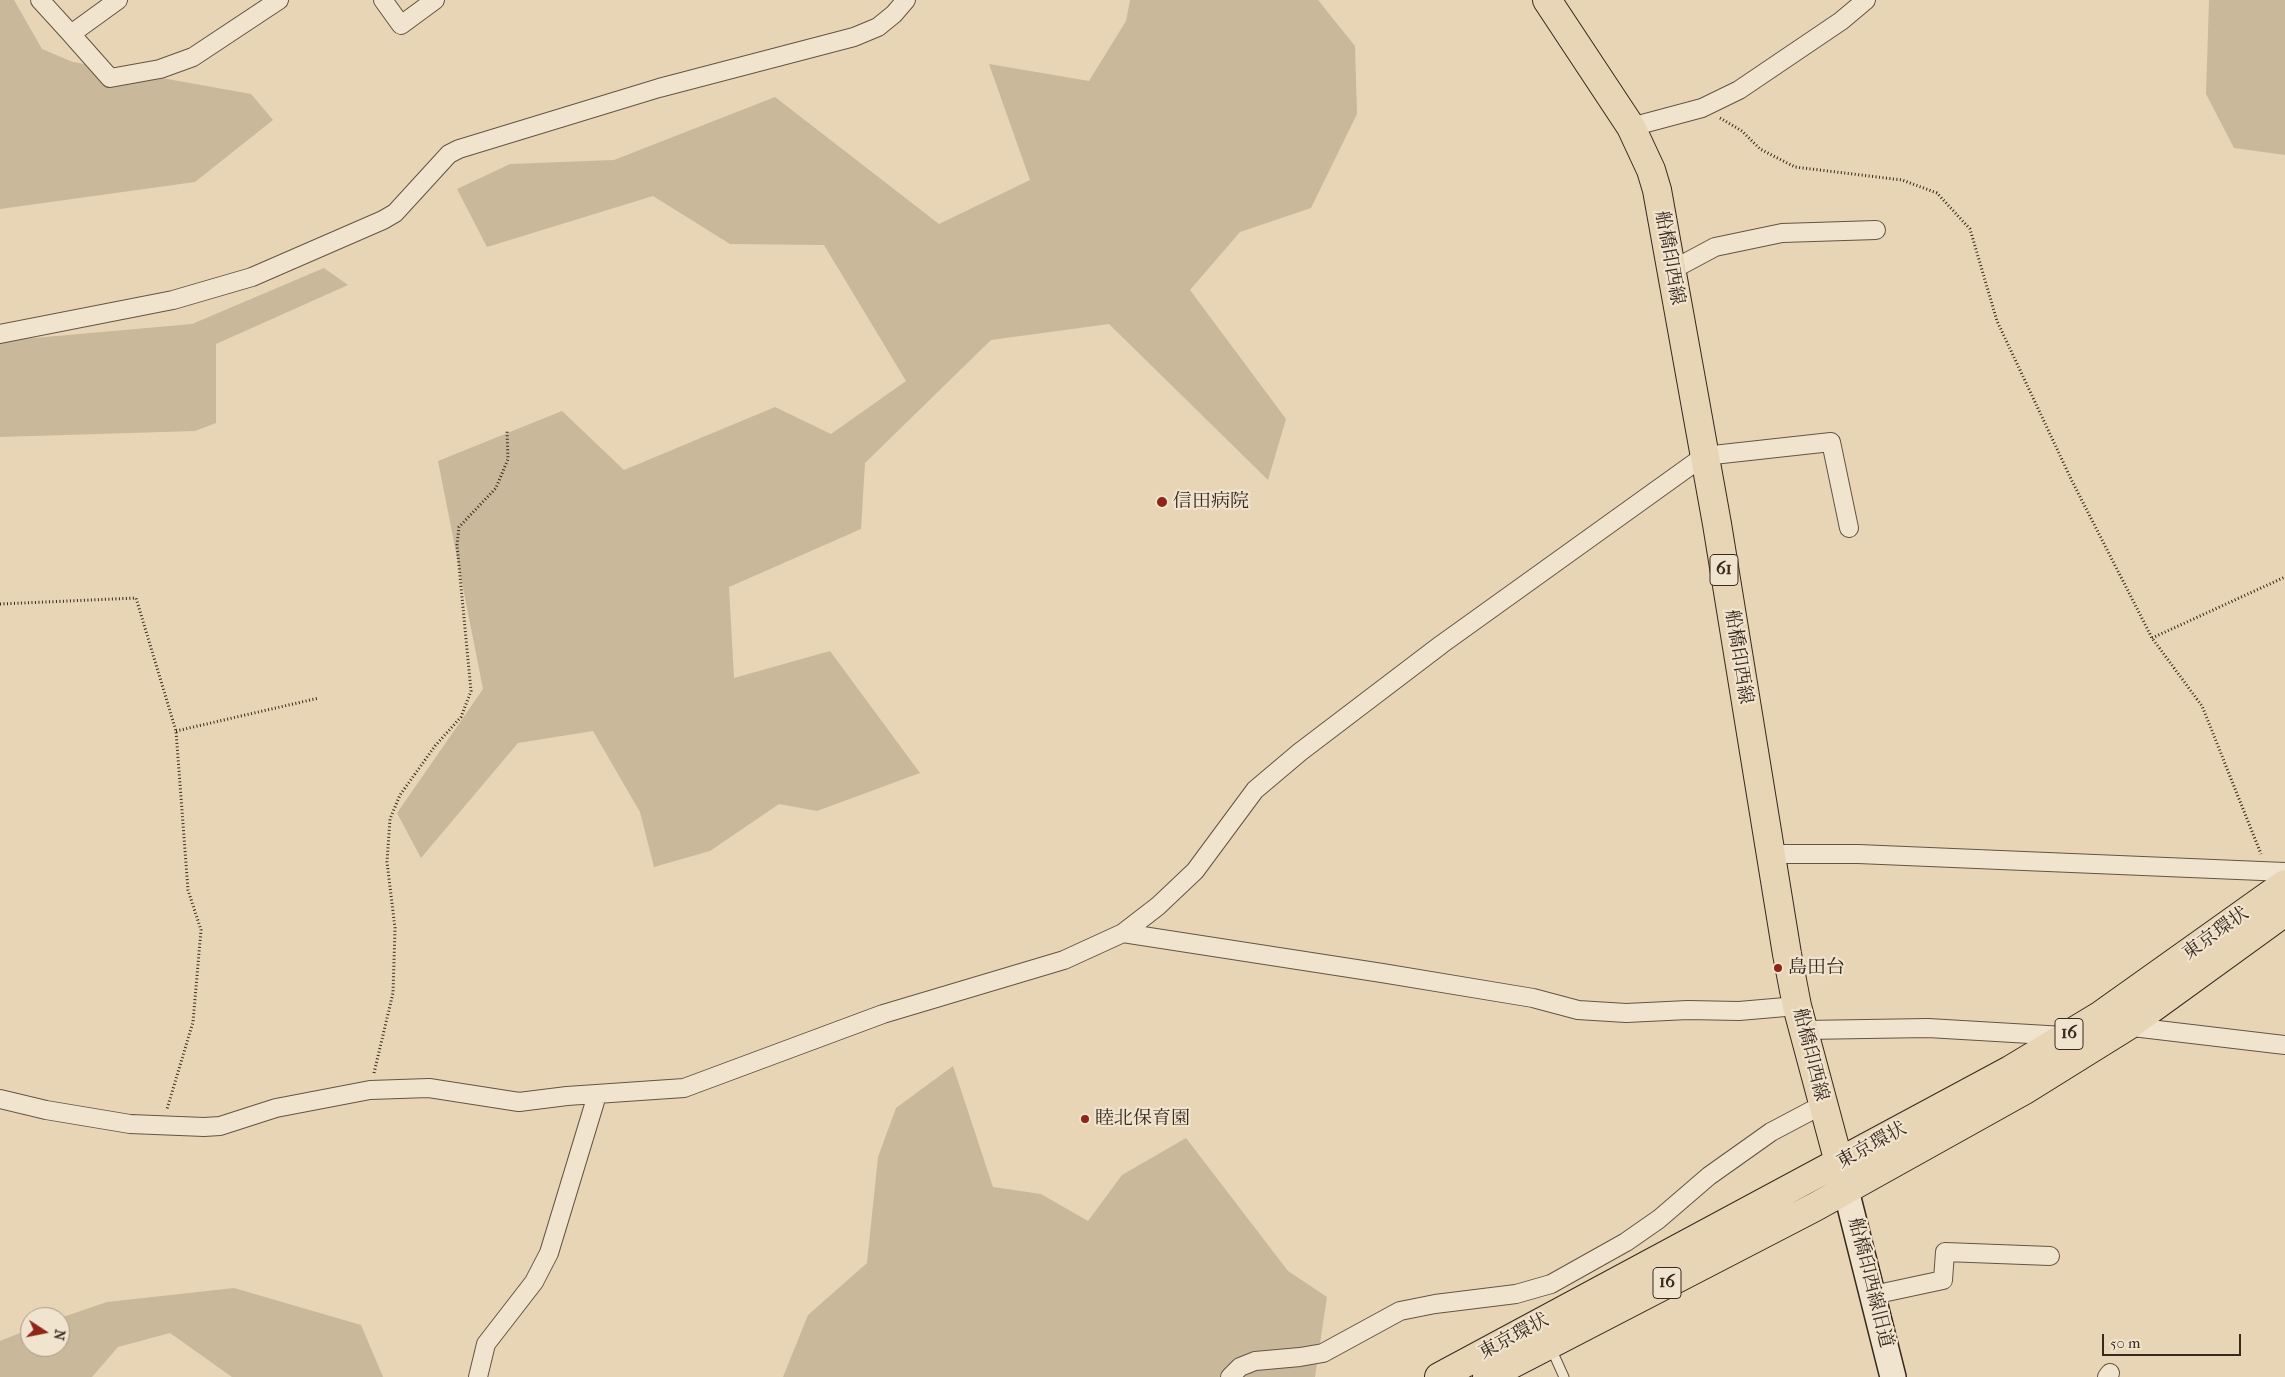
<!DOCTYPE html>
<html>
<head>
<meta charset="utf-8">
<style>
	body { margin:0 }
	#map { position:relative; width:2285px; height:1377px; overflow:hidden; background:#e8d5b5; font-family:"IM FELL French Canon",serif }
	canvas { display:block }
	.north { position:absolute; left:20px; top:1307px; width:50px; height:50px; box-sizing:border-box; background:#f0e4cf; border:1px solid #a69988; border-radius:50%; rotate:101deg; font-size:14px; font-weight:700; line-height:20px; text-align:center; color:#37291e }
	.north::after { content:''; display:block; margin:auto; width:18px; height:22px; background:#8f2418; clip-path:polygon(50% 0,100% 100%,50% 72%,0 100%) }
	.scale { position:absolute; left:2102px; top:1334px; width:139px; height:22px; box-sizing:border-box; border:2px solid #37291e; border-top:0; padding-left:6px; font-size:15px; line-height:18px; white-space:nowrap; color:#37291e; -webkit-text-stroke:4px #f0e4cf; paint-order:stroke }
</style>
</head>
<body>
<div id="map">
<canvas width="2285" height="1377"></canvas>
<div class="north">N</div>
<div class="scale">50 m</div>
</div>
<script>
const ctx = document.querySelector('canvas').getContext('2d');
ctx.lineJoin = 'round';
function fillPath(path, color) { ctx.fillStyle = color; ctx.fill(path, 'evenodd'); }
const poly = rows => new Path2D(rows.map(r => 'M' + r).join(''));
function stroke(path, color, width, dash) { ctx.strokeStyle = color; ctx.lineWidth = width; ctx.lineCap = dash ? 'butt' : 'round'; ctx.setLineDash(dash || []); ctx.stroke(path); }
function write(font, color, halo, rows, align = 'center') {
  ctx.font = font + ' "IM FELL French Canon","Noto Serif JP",serif'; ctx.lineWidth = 4.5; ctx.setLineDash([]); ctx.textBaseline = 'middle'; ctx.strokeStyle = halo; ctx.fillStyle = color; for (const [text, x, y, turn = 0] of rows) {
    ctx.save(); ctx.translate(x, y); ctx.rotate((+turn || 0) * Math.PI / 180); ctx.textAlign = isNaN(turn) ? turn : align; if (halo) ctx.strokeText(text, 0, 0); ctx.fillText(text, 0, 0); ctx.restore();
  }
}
fillPath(poly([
	[0,0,14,0,42,49,73,62,251,94,273,120,195,182,0,209],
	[1130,0,1318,0,1355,46,1357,114,1311,208,1240,232,1190,290,1286,419,1268,480,1109,324,991,340,865,463,861,529,729,587,734,678,830,651,920,773,817,811,779,804,710,851,654,867,640,812,593,731,518,743,421,858,397,813,483,689,438,461,562,411,624,470,775,407,831,434,906,381,824,245,730,244,653,196,487,247,457,189,510,164,614,160,775,97,939,224,1030,180,989,64,1089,81,1126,21],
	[2209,0,2285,0,2285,155,2234,148,2206,94],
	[324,268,348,285,216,344,216,423,195,431,0,437,0,341,192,324],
	[953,1066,993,1187,1041,1194,1088,1221,1122,1175,1186,1138,1288,1271,1327,1297,1315,1377,783,1377,808,1315,867,1263,878,1157,896,1108],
	[234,1288,361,1325,383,1377,232,1377,170,1333,118,1347,92,1377,0,1377,0,1341,30,1329,30,1347,60,1347,60,1318,107,1302]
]), '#cab89b');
const lane = poly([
	[1550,1346,1564,1377]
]);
const street = poly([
	[40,0,71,34,118,0],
	[383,0,401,25,435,0],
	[71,34,110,78,160,69,193,57,279,0],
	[1631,127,1702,108,1739,90,1841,21,1866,0],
	[1672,270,1715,247,1782,233,1876,230],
	[0,334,173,300,252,277,383,220,395,213,449,154,459,149,659,88,854,37,878,27,894,14,906,0],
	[1771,854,1858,854,2285,872],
	[1123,933,1382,973,1533,998,1578,1010,1626,1013,1688,1010,1739,1011,1797,1006],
	[2124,1026,2285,1045],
	[1804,1030,1928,1028,2064,1036],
	[0,1099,46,1110,130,1124,204,1127,220,1126,276,1108,370,1090,429,1088,519,1102,567,1096,684,1088,883,1014,1064,960,1123,933,1158,906,1195,871,1255,790,1300,752,1442,644,1704,456,1831,442,1849,528],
	[1873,1295,1943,1280,1945,1252,2050,1256],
	[478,1377,486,1344,534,1282,549,1253,597,1095],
	[1230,1377,1240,1367,1255,1361,1300,1357,1323,1353,1400,1311,1435,1304,1516,1294,1551,1284,1626,1242,1659,1219,1709,1176,1771,1132,1822,1105],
	[2107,1377,2110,1373]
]);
const secondary = poly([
	[1846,1190,1893,1377]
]);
const primary = poly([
	[1547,0,1631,127,1651,170,1657,190,1717,524,1787,954,1797,1006,1845,1185]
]);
const highway = poly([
	[1439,1377,2010,1070,2101,1015,2285,884],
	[1487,1377,1815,1207,2023,1091,2129,1025,2285,912]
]);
stroke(lane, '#635444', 11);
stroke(street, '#635444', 20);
stroke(secondary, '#37291e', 28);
stroke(primary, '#37291e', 30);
stroke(highway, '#37291e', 30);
stroke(poly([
	[1720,118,1742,131,1760,149,1795,167,1902,180,1937,193,1970,229,1997,321,2072,481,2152,638,2202,706,2261,854],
	[0,604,136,598,176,731,188,890,201,930,193,1022,167,1109],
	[2152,638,2285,577],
	[176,731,319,698],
	[374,1073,393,993,395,928,387,862,390,819,400,795,435,746,461,717,471,691,457,545,459,527,496,488,508,459,507,430]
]), '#37291e', 3, [1, 2.5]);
stroke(lane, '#f0e4cf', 9);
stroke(street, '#f0e4cf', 18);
stroke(secondary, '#f0e4cf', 25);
stroke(primary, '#e8d5b5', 28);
stroke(highway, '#e8d5b5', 28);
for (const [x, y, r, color] of [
	[1162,502,6,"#8f2418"],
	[1778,968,5,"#8f2418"],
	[1085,1119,5,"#8f2418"]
]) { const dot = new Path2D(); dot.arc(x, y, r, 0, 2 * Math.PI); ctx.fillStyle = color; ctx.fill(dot); stroke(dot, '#f0e4cf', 2); }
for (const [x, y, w] of [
	[1724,570,28],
	[2069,1034,28],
	[1667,1283,28]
]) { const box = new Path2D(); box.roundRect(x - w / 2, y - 15.5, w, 31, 4); ctx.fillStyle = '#f0e4cf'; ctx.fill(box); stroke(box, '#37291e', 1); }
write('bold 18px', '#37291e', null, [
	["61",1724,570],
	["16",2069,1034],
	["16",1667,1283]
]);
write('19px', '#37291e', '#f0e4cf', [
	["船橋印西線",1669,258,80],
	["船橋印西線",1738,657,81],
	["東京環状",2216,934,-36],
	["船橋印西線",1810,1055,76],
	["東京環状",1872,1146,-29],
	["船橋印西線旧道",1870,1283,76],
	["東京環状",1514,1337,-28]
]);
write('19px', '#37291e', '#f0e4cf', [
	["信田病院",1173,502],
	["島田台",1788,968],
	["睦北保育園",1095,1119]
], 'left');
</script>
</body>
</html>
